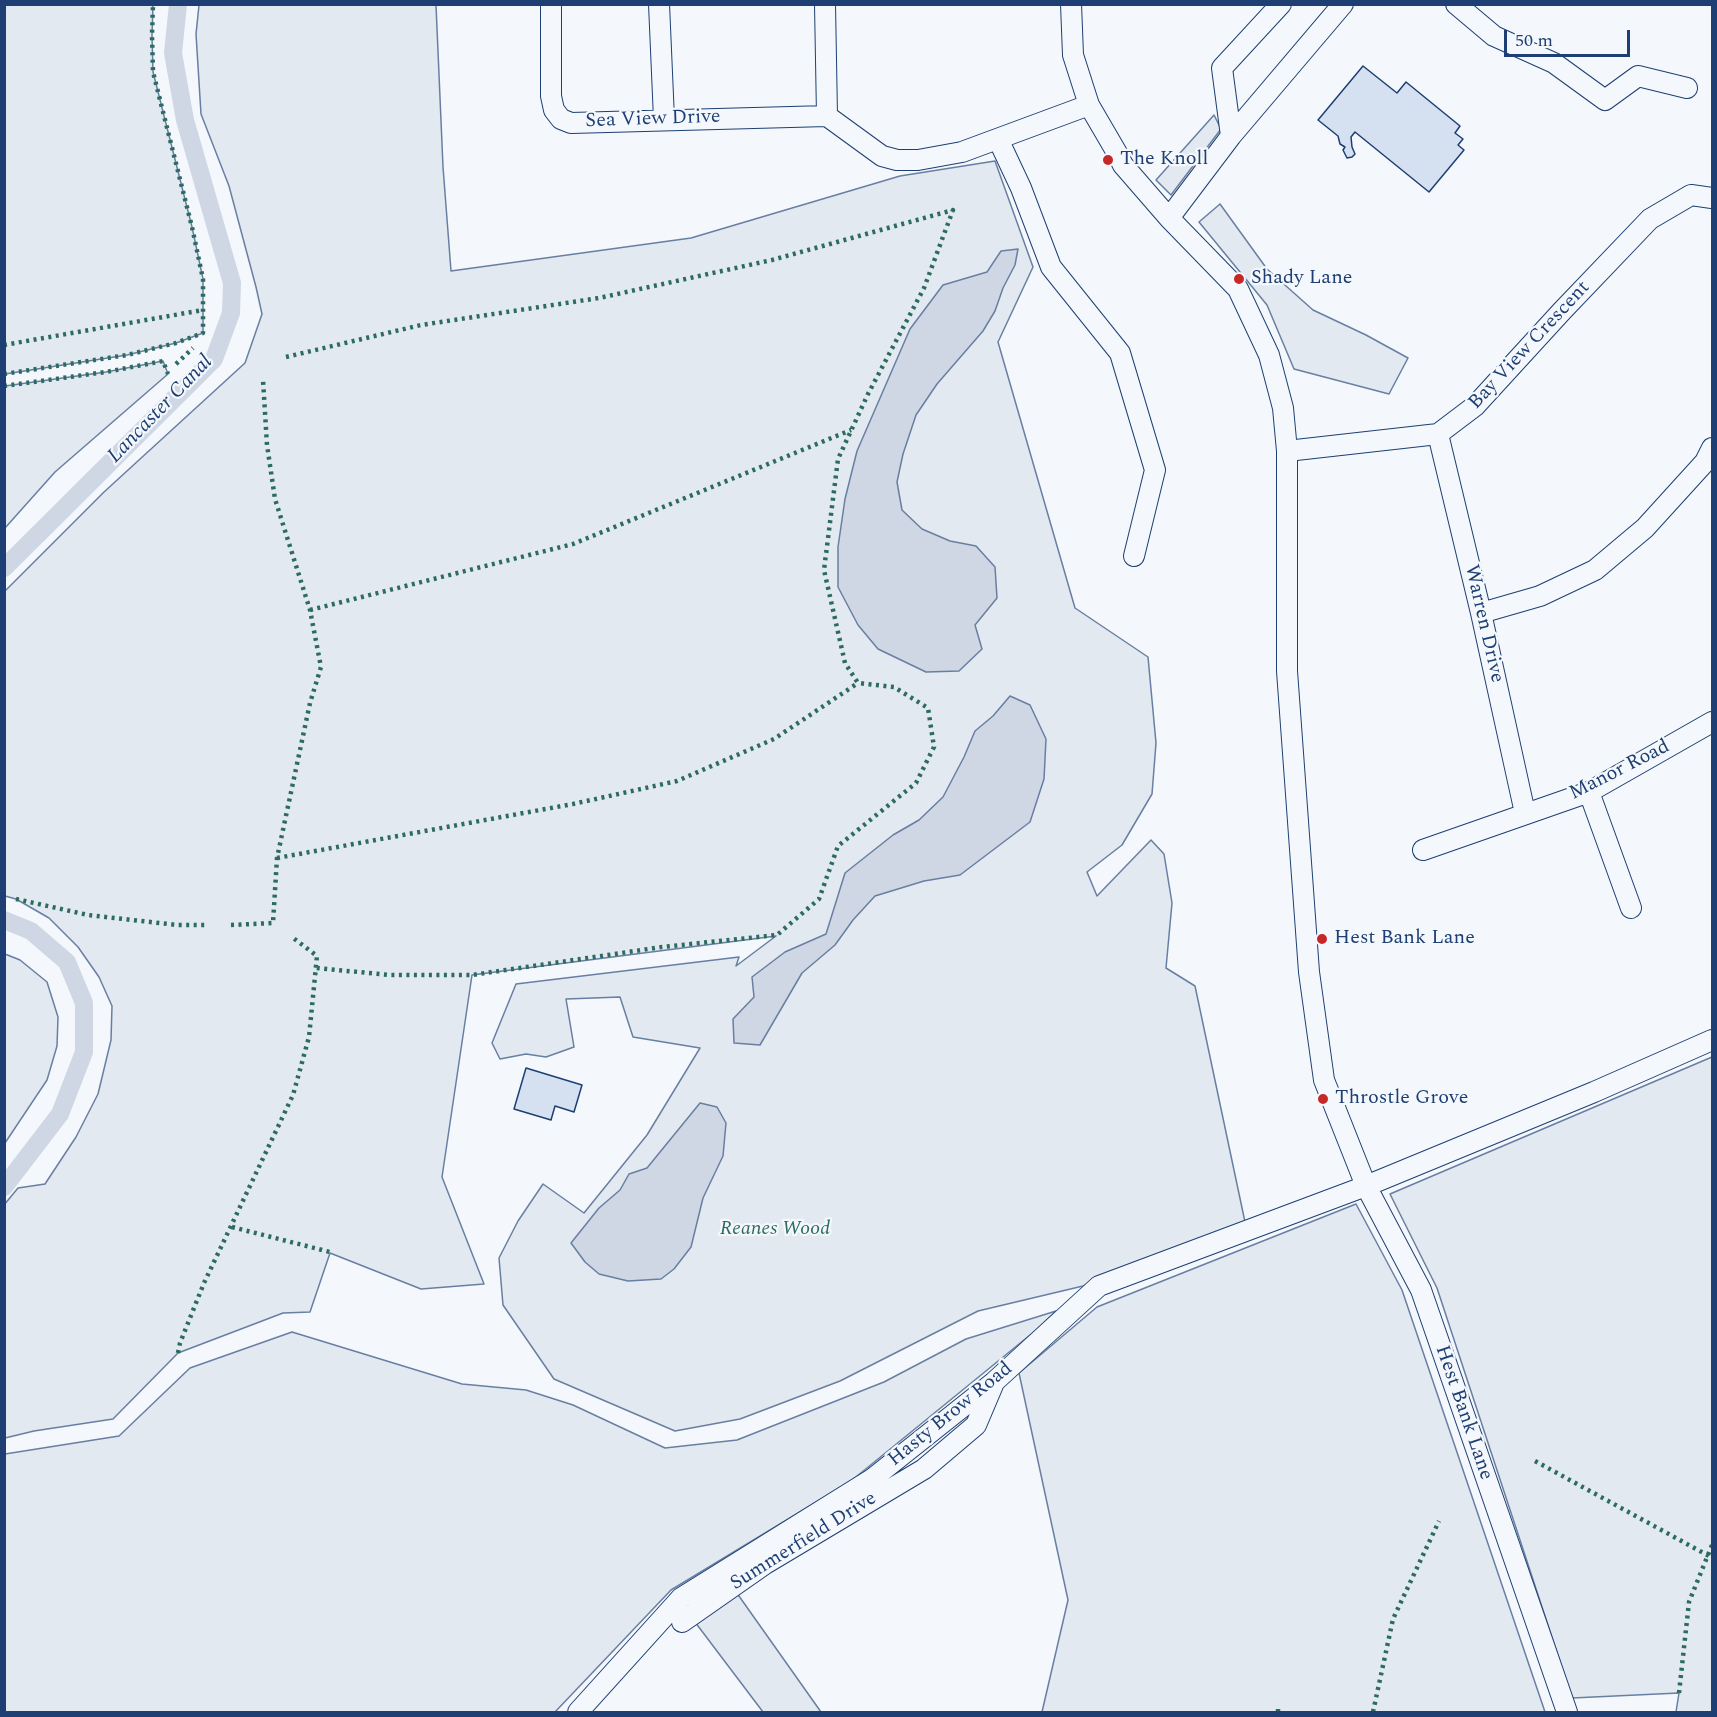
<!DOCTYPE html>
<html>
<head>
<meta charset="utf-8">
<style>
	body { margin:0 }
	#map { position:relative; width:1717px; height:1717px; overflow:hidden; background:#f4f7fb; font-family:Spectral,serif }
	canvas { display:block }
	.frame { position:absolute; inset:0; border:6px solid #1d3f73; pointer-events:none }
	.scale { position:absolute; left:1504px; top:30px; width:126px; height:27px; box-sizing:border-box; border:3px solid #1d3f73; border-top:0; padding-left:8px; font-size:18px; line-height:21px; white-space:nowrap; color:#1d3f73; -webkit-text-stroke:4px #f4f7fb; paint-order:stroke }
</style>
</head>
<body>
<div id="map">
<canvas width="1717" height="1717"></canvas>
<div class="frame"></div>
<div class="scale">50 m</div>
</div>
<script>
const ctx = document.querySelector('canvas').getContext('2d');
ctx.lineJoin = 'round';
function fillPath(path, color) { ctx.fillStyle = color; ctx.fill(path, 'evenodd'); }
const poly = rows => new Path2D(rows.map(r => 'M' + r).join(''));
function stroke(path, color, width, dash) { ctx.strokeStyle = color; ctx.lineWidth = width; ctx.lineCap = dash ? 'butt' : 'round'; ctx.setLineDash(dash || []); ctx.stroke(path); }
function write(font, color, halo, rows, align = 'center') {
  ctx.font = font + ' Spectral,serif'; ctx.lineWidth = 4.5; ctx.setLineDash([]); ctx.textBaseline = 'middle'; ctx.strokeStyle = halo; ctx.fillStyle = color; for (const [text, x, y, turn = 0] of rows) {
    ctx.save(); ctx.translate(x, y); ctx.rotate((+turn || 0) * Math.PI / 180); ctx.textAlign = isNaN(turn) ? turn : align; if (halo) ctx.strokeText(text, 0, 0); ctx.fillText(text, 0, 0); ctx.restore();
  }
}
const green = poly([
	[4,5,153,5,152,35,153,72,192,227,203,279,203,333,176,343,127,355,5,374,4,5],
	[199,5,436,5,443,167,451,271,691,238,900,176,995,161,1033,267,998,342,1075,608,1148,657,1156,743,1152,794,1122,845,1087,872,1097,896,1151,840,1164,854,1172,903,1166,968,1195,986,1245,1222,1083,1286,978,1311,840,1381,740,1419,675,1431,554,1379,503,1305,499,1258,518,1221,543,1184,584,1213,647,1135,700,1048,633,1037,620,997,566,999,574,1047,546,1057,526,1054,500,1059,492,1043,516,984,739,957,736,966,776,936,472,975,442,1177,484,1284,421,1289,330,1253,310,1312,283,1313,178,1353,113,1419,34,1431,5,1438,4,1205,18,1188,45,1184,76,1137,98,1094,111,1040,112,1006,99,977,78,947,49,918,16,899,5,896,5,591,104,492,245,363,262,314,256,287,229,186,201,114,196,34,199,5],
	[1214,115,1221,129,1171,195,1156,180,1214,115],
	[1220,204,1267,269,1313,310,1366,335,1408,358,1389,394,1294,369,1267,305,1199,222,1220,204],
	[163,361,168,374,55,472,5,528,5,386,106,372,163,361],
	[5,954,20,960,47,982,58,1017,57,1046,47,1080,5,1143,5,954],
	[1712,1057,1712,1712,1676,1712,1679,1693,1572,1698,1437,1288,1390,1194,1712,1057],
	[1356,1204,1402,1290,1545,1712,1042,1712,1068,1600,1019,1373,1097,1307,1356,1204],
	[1056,1311,1035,1331,851,1481,671,1590,555,1712,5,1712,5,1454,119,1436,190,1368,292,1332,462,1384,526,1390,573,1405,665,1448,737,1440,884,1382,966,1339,1056,1311],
	[734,1589,821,1712,763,1712,695,1622,734,1589]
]);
fillPath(green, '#e3e9f0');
stroke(green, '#687fa3', 1.5);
const water = poly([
	[1018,249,1015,265,1003,288,995,311,983,331,937,384,916,415,903,454,897,482,902,510,922,529,950,541,976,546,995,567,997,598,975,625,982,649,959,671,926,672,878,649,858,625,838,587,838,547,845,499,857,451,910,329,943,285,987,272,1001,251,1018,249],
	[1010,696,1030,705,1046,739,1044,779,1030,822,960,875,924,881,875,896,853,920,835,945,802,973,760,1045,734,1043,733,1019,754,997,752,977,785,952,826,934,845,873,893,835,919,820,943,797,964,757,975,731,993,716,1010,696],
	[700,1103,717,1107,726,1123,723,1156,703,1198,691,1247,674,1269,661,1279,628,1281,599,1274,585,1262,571,1243,599,1208,620,1190,629,1174,647,1168,700,1103]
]);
fillPath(water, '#cfd7e4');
stroke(water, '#687fa3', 1.5);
stroke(poly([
	[4,568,214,359,231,313,232,283,185,120,173,53,178,4],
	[4,920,31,931,67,962,84,1003,84,1052,60,1114,4,1187]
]), '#cfd7e4', 18);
const building = poly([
	[1363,66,1397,93,1406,82,1460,126,1455,133,1463,139,1458,145,1464,150,1429,192,1355,132,1351,137,1352,147,1355,154,1352,157,1347,158,1343,150,1345,147,1340,144,1338,136,1318,120,1363,66],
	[526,1068,582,1085,574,1112,555,1106,551,1120,514,1109,526,1068]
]);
fillPath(building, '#d5e0f0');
stroke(building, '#1d3f73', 1.5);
const minor = poly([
	[551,4,551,96,554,110,561,119,571,123,827,116,882,156,897,160,918,160,962,152,1089,105],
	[659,4,664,119],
	[825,4,827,116],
	[1071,4,1073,55,1089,105,1117,153,1123,165,1169,218,1238,289,1269,355,1283,408,1287,451,1287,671,1309,972,1324,1080,1366,1186,1421,1290,1567,1712],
	[1456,4,1494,36,1554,63,1605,100,1638,76,1687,88],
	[1231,136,1222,68,1281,4],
	[998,139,1021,188,1051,267,1120,353,1155,470,1134,556],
	[1169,218,1231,136,1343,4],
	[1438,434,1481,613,1525,813],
	[1287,451,1438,434,1475,406,1562,311,1650,219,1691,195,1712,198],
	[1481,613,1540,596,1595,570,1645,528,1705,462,1712,448],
	[1589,792,1631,908],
	[1423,850,1589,792,1712,722],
	[682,1622,765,1564,924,1469,976,1425,993,1385],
	[578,1712,681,1598,872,1479,994,1382,1099,1286,1366,1186,1594,1092,1712,1040]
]);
stroke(minor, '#1d3f73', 22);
stroke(minor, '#f4f7fb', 20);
stroke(poly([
	[4,345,203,310],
	[286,357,421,325,599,298,772,260,953,210,924,288,868,394,838,459,824,570,845,663,858,683,894,687,928,708,934,747,916,783,838,846,819,899,777,935,662,947,472,975,390,975,316,968],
	[176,364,193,348],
	[4,374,127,355,176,343,203,333,203,279,192,227,153,72,152,35,153,4],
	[4,386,106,372,163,361,168,374],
	[310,610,573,544,851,430],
	[277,858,573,804,677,781,774,739,858,683],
	[16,899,88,915,177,925,208,925],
	[231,925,273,923,277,858,310,703,321,667,310,610,275,499,267,445,263,380],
	[232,1227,330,1252],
	[178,1353,180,1343,204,1283,293,1095,309,1037,317,956,292,937],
	[1535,1461,1709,1556],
	[1679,1693,1689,1602,1712,1545],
	[1278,1712,1278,1709],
	[1373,1712,1393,1619,1439,1521]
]), '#2c6c60', 4.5, [3, 4.5]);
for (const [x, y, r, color] of [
	[1108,160,6,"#c62828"],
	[1239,279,6,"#c62828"],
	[1322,939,6,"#c62828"],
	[1323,1099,6,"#c62828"]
]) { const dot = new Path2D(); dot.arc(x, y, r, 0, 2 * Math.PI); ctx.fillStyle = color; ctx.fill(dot); stroke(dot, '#f4f7fb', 2); }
write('20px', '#1d3f73', '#f4f7fb', [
	["Sea View Drive",653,120,-2],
	["Bay View Crescent",1530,346,-47],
	["Warren Drive",1483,624,77],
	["Manor Road",1620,771,-27],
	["Hest Bank Lane",1463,1413,71],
	["Hasty Brow Road",951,1415,-39],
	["Summerfield Drive",804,1542,-32]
]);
write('20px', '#1d3f73', '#f4f7fb', [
	["The Knoll",1120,160],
	["Shady Lane",1251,279],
	["Hest Bank Lane",1334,939],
	["Throstle Grove",1335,1099]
], 'left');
write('italic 20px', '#2c6c60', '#f4f7fb', [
	["Reanes Wood",775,1230]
]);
write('italic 21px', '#1d3f73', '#f4f7fb', [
	["Lancaster Canal",161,410,-46]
]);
</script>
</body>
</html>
